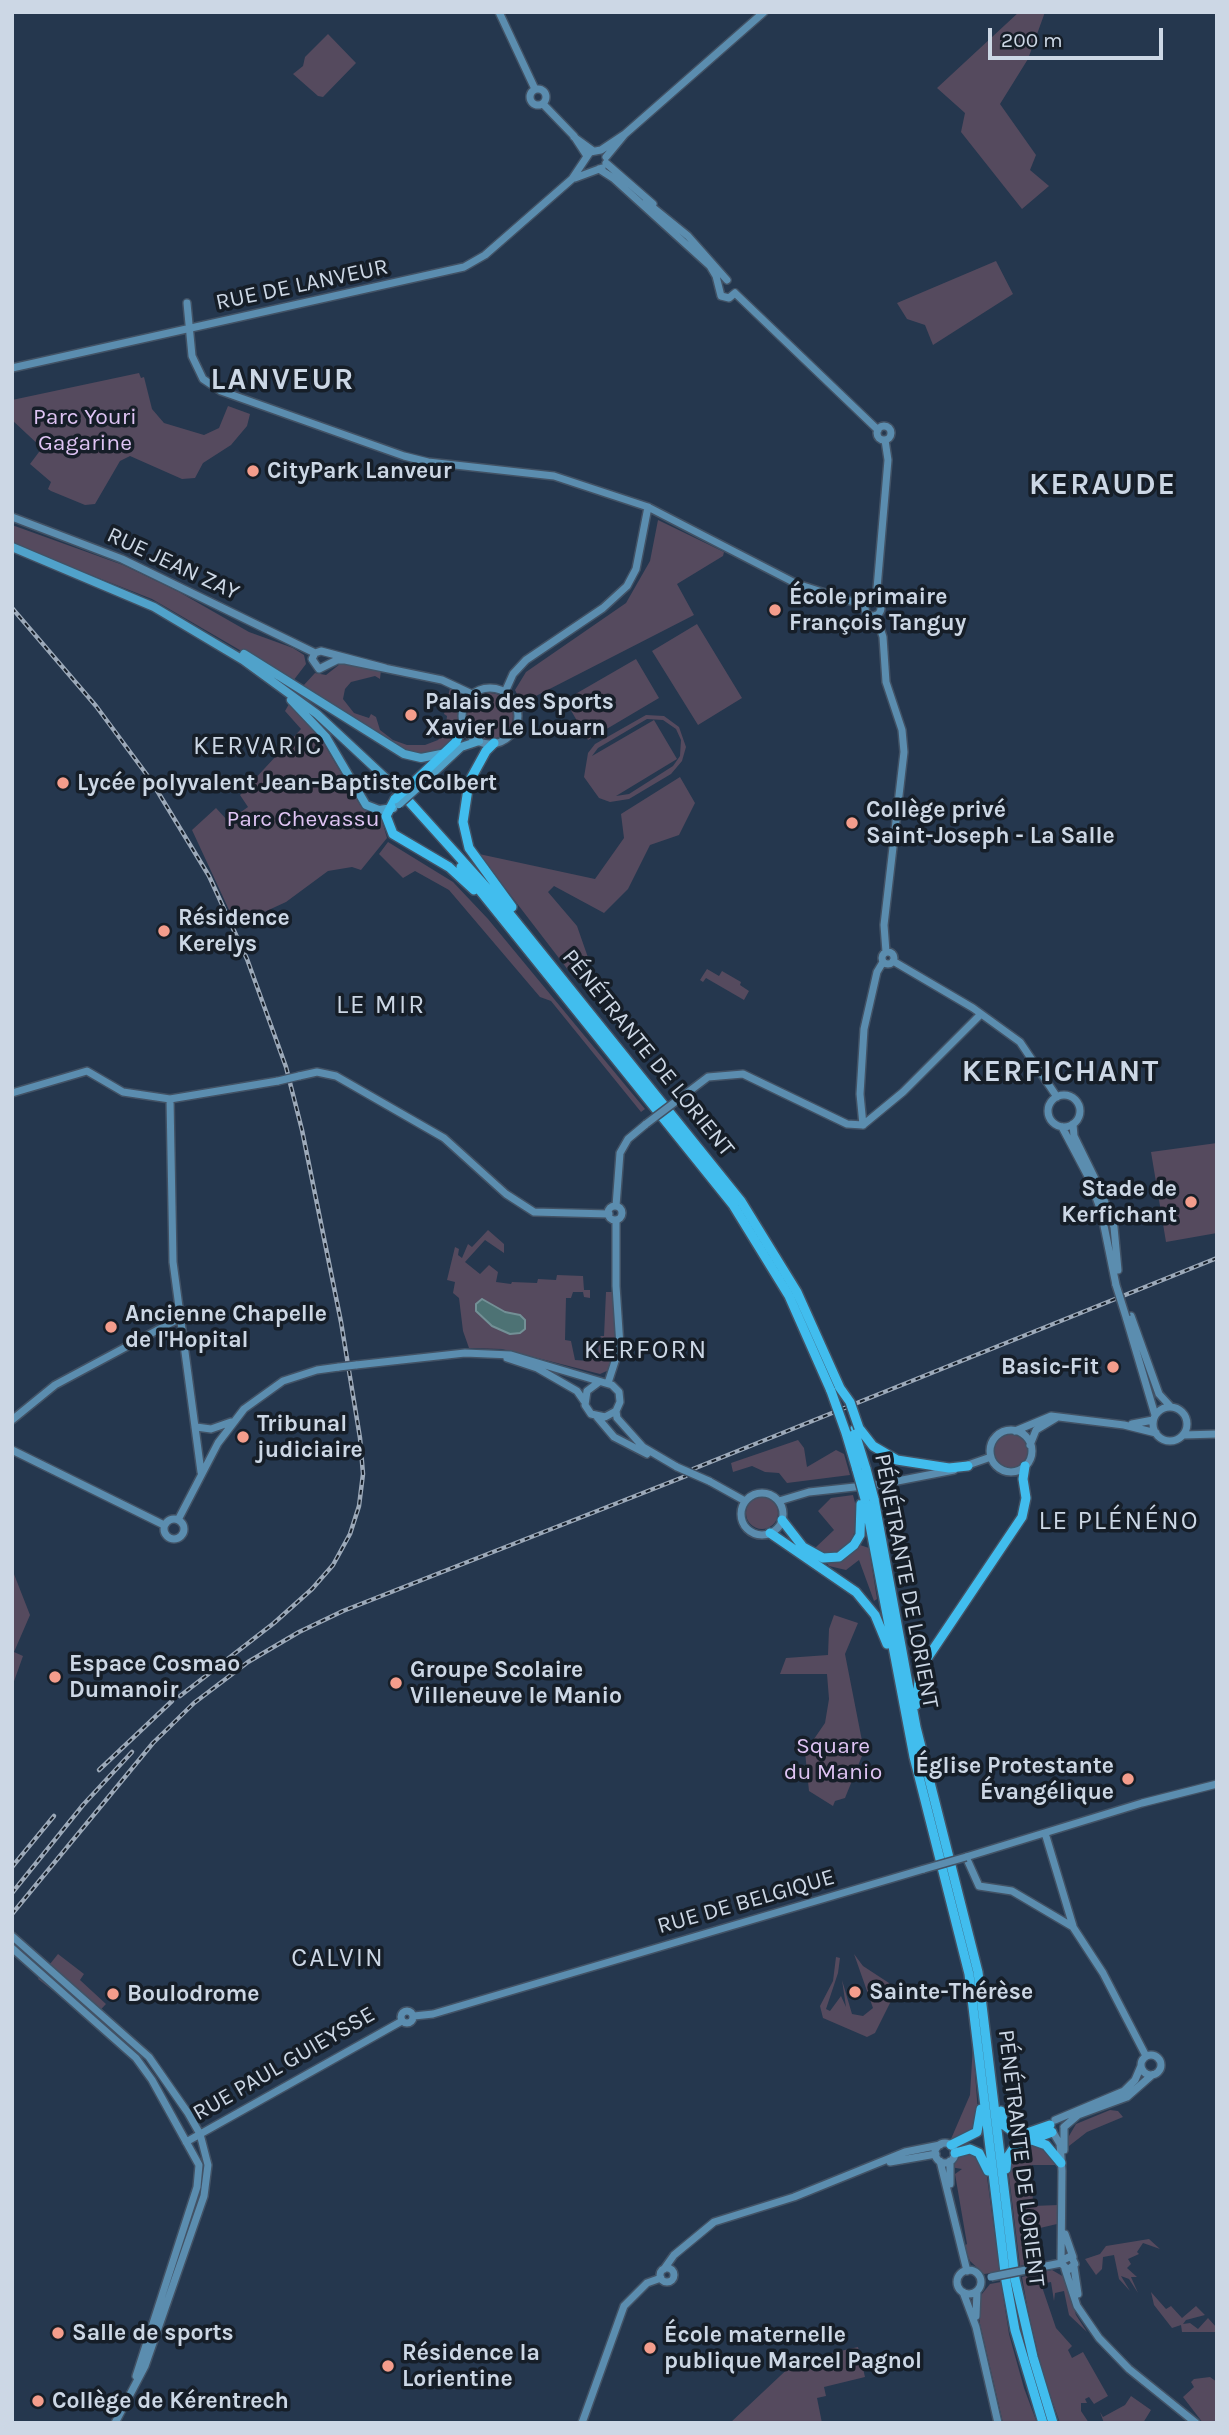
<!DOCTYPE html>
<html>
<head>
<meta charset="utf-8">
<style>
	body { margin:0 }
	#map { position:relative; width:1229px; height:2435px; overflow:hidden; background:#25374e; font-family:Karla,sans-serif }
	canvas { display:block }
	.frame { position:absolute; inset:0; border:14px solid #ccd7e5; pointer-events:none }
	.scale { position:absolute; left:988px; top:28px; width:175px; height:32px; box-sizing:border-box; border:4px solid #ccd7e5; border-top:0; padding-left:9px; font-size:21px; line-height:24px; white-space:nowrap; color:#ccd7e5; -webkit-text-stroke:5px #161e28; paint-order:stroke }
</style>
</head>
<body>
<div id="map">
<canvas width="1229" height="2435"></canvas>
<div class="frame"></div>
<div class="scale">200 m</div>
</div>
<script>
const ctx = document.querySelector('canvas').getContext('2d');
ctx.lineJoin = 'round';
function fillPath(path, color) { ctx.fillStyle = color; ctx.fill(path, 'evenodd'); }
const poly = rows => new Path2D(rows.map(r => 'M' + r).join(''));
function stroke(path, color, width, dash) { ctx.strokeStyle = color; ctx.lineWidth = width; ctx.lineCap = dash ? 'butt' : 'round'; ctx.setLineDash(dash || []); ctx.stroke(path); }
function write(font, color, halo, rows, align = 'center') {
  ctx.font = font + ' Karla,sans-serif'; ctx.lineWidth = 7; ctx.setLineDash([]); ctx.textBaseline = 'middle'; ctx.strokeStyle = halo; ctx.fillStyle = color; for (const [text, x, y, turn = 0] of rows) {
    ctx.save(); ctx.translate(x, y); ctx.rotate((+turn || 0) * Math.PI / 180); ctx.textAlign = isNaN(turn) ? turn : align; if (halo) ctx.strokeText(text, 0, 0); ctx.fillText(text, 0, 0); ctx.restore();
  }
}
fillPath(poly([
	[1019,12,1045,12,1028,59,1000,104,1036,155,1030,170,1049,186,1022,209,961,132,965,113,937,88],
	[328,34,356,63,323,97,318,96,293,74,303,66,305,57],
	[996,261,1013,294,933,345,925,325,907,319,897,303],
	[139,373,141,378,144,377,152,409,164,423,204,435,219,428,228,406,250,414,247,426,231,445,203,463,195,478,182,479,130,456,120,461,95,504,85,505,51,491,48,489,51,482,30,464,42,448,12,420,12,400],
	[658,520,724,552,723,556,677,584,694,615,532,698,518,696,515,690,526,672,626,603,650,561],
	[12,525,123,565,179,592,249,632,293,648,304,655,306,664,293,681,152,599,12,544],
	[697,624,742,698,698,725,652,651],
	[636,659,659,698,588,740,565,700],
	[340,664,381,670,380,679,375,676,351,682,345,689,343,699,354,713,369,718,371,714,376,717,380,730,393,740,407,745,425,745,438,740,445,732,447,716,444,714,450,688,455,691,460,695,460,726,454,741,440,751,423,755,406,752,303,686,315,673,326,675],
	'467 716a23 23 0 1 1 46 0a23 23 0 1 1-46 0Z',
	[289,704,321,739,360,805,381,817,387,838,361,870,352,867,328,871,286,902,236,925,192,830,216,808,228,821,248,807,240,795,301,729,285,711],
	[646,715,664,716,679,727,686,747,682,761,671,774,629,799,610,802,599,798,584,777,588,753,595,744],
	[647,719,663,720,676,729,681,740,680,756,673,766,629,794,616,796,677,759,654,720,592,756,598,748],
	[680,777,695,803,679,835,650,845,628,889,604,913,554,886,548,892,577,926,592,969,575,979,479,854,595,879,624,838,621,814],
	[388,842,453,882,488,919,645,1109,641,1112,551,1001,540,997,449,890,415,871,403,878,379,854],
	[707,969,719,976,722,971,741,982,740,985,749,991,744,1000,706,978,703,982,700,980],
	[1217,1143,1217,1233,1166,1242,1151,1152],
	[488,1230,504,1244,504,1253,485,1240,465,1262,480,1274,489,1265,498,1272,496,1282,511,1284,512,1282,537,1283,538,1279,556,1280,557,1275,583,1276,584,1290,590,1290,590,1298,584,1297,583,1292,573,1292,571,1298,566,1298,565,1340,571,1341,575,1360,590,1361,591,1355,598,1355,599,1340,604,1353,605,1341,600,1336,604,1336,606,1292,612,1292,618,1346,609,1370,600,1374,502,1349,469,1348,463,1331,459,1298,453,1293,455,1282,447,1280,455,1247,459,1249,458,1255,462,1258,468,1244,472,1247],
	'994 1451a17 17 0 1 1 34 0a17 17 0 1 1-34 0Z',
	[798,1440,804,1448,807,1467,836,1450,844,1454,850,1475,787,1483,779,1473,765,1472,752,1466,733,1472,731,1463],
	[853,1495,859,1518,851,1542,869,1548,877,1599,874,1601,859,1560,846,1570,829,1566,815,1548,834,1530,818,1511,831,1498],
	'746 1513a16 16 0 1 1 32 0a16 16 0 1 1-32 0Z',
	[12,1569,30,1615,14,1652,23,1656,12,1687],
	[834,1615,858,1623,845,1654,864,1751,845,1798,835,1801,833,1806,809,1791,805,1752,825,1723,829,1699,827,1674,780,1674,786,1658,828,1655,829,1629],
	[58,1954,84,1974,80,1980,106,2004,91,2020,38,1979],
	[854,1954,863,1966,889,1983,895,1993,875,2033,867,2037,823,2018,820,2006,833,1981,836,1957,840,1958,838,1973,826,2009,830,2011,841,1996,846,2007,842,1980,852,2014,863,2016,873,2008],
	[973,2044,978,2114,973,2131,953,2141,951,2139,970,2095],
	[1110,2110,1118,2111,1123,2117,1087,2132,1069,2146,1069,2136,1076,2124],
	[1029,2143,1041,2145,1058,2165,1032,2165,1033,2206,1058,2205,1057,2224,1040,2228,1038,2241,1042,2260,1020,2266,1008,2168,1013,2151],
	[975,2153,986,2170,1000,2272,984,2274,970,2261,964,2246,967,2244,955,2174,962,2169,950,2167,961,2154],
	[1149,2239,1160,2249,1143,2243,1137,2252,1139,2254,1128,2259,1131,2264,1127,2268,1137,2277,1131,2277,1138,2293,1129,2279,1121,2276,1130,2291,1119,2279,1114,2255,1103,2257,1102,2269,1096,2275,1085,2259,1100,2254,1106,2246],
	[1052,2270,1064,2277,1076,2315,1087,2332,1069,2315,1064,2291,1055,2293,1054,2301,1051,2282,1041,2284,1056,2328,1072,2346,1068,2350,1072,2358,1083,2352,1108,2396,1094,2404,1089,2397,1085,2399,1087,2403,1081,2403,1081,2411,1089,2423,1060,2423,1043,2375,1028,2311,1022,2277],
	[1001,2282,1009,2334,1024,2388,1037,2423,1003,2423,980,2324,977,2300,990,2284],
	[1151,2292,1166,2309,1171,2306,1182,2318,1196,2306,1205,2315,1186,2320,1183,2324,1190,2323,1198,2329,1208,2318,1217,2328,1217,2332,1182,2332,1181,2325,1172,2328,1154,2305],
	[858,2347,865,2377,824,2387,826,2396,817,2398,822,2423,730,2423,796,2361],
	[1210,2377,1217,2382,1217,2423,1203,2423,1183,2397,1194,2387,1191,2382,1194,2379],
	[1131,2396,1151,2410,1143,2423,1104,2423,1100,2412,1103,2417,1125,2405]
]), '#554a5e');
const water = poly([
	[482,1299,505,1312,520,1315,525,1320,525,1329,520,1333,510,1334,492,1326,476,1311,476,1304,482,1299]
]);
fillPath(water, '#4d7274');
stroke(water, '#739096', 2);
const secondary = poly([
	[499,12,535,89],
	'530 97a8 8 0 1 1 16 0a8 8 0 1 1-16 0Z',
	[543,104,574,136,587,156],
	[574,137,592,150],
	[606,157,625,134,764,12],
	[606,163,653,204],
	[599,169,613,178,710,266,716,276,721,296,729,298,735,293],
	[575,178,602,168],
	[646,202,688,236,727,280],
	[735,293,878,430],
	[187,303,192,356,203,379,221,391,404,456,428,462,554,476,648,507,797,584,866,606],
	[12,368,464,267,485,255,572,179,590,152,601,150,625,134],
	'877 433a7 7 0 1 1 14 0a7 7 0 1 1-14 0Z',
	[12,517,122,559,315,653],
	[876,600,888,460,885,440],
	'865 608a8 8 0 1 1 16 0a8 8 0 1 1-16 0Z',
	[876,615,883,637,886,682,902,730,904,752,884,925,886,952],
	[385,668,321,651,315,653,312,659,319,669,337,660,345,660,442,680,472,694],
	'462 716a28 28 0 1 1 56 0a28 28 0 1 1-56 0Z',
	[505,692,513,674,526,660,603,608,627,586,636,569,648,507],
	'882 958a6 6 0 1 1 12 0a6 6 0 1 1-12 0Z',
	[893,961,973,1008,1020,1042,1057,1097],
	[299,1076,317,1072,336,1076,444,1138,506,1194,534,1212,609,1214],
	[12,1093,87,1071,123,1092,170,1099,278,1081],
	'1048 1111a16 16 0 1 1 32 0a16 16 0 1 1-32 0Z',
	[170,1099,173,1262,201,1472],
	[679,1099,708,1077,743,1074,847,1124,863,1125],
	[1073,1124,1074,1136,1100,1189,1114,1227,1118,1270],
	[863,1125,860,1094,864,1029,877,972,883,962],
	[863,1125,903,1092,981,1014],
	[1062,1127,1090,1180,1101,1211,1116,1285],
	[616,1206,620,1153,628,1139,646,1124],
	'608 1213a7 7 0 1 1 14 0a7 7 0 1 1-14 0Z',
	[1131,1316,1159,1394,1171,1407],
	[1126,1317,1155,1415],
	[507,1358,537,1368,577,1391,584,1401],
	[356,1365,465,1353,511,1355,612,1385,619,1392,620,1402,616,1411,605,1417,591,1414,585,1405,587,1391,599,1382],
	[608,1383,620,1346,616,1286,616,1220],
	'1153 1424a17 17 0 1 1 34 0a17 17 0 1 1-34 0Z',
	[616,1411,617,1418,643,1447,677,1467],
	[597,1417,614,1437,647,1454],
	[12,1420,55,1385,180,1318],
	[1132,1424,1153,1420],
	[196,1427,211,1429,231,1422],
	'990 1451a21 21 0 1 1 42 0a21 21 0 1 1-42 0Z',
	[1015,1431,1051,1416,1124,1425,1156,1433],
	[1183,1435,1217,1434],
	[1030,1445,1036,1430,1056,1418],
	[12,1450,164,1525],
	[965,1466,991,1457],
	[709,1481,745,1501],
	'741 1514a21 21 0 1 1 42 0a21 21 0 1 1-42 0Z',
	[779,1501,809,1492,882,1484,954,1470],
	'164 1529a10 10 0 1 1 20 0a10 10 0 1 1-20 0Z',
	[178,1520,218,1443,244,1409,283,1381,317,1370,339,1367],
	[1045,1833,1073,1926],
	[12,1936,149,2057,188,2113,200,2134,208,2165,204,2196,145,2366,115,2423],
	[12,1948,136,2058,152,2080,199,2165,197,2187,136,2376],
	'401 2017a6 6 0 1 1 12 0a6 6 0 1 1-12 0Z',
	[414,2016,433,2014,924,1869],
	'1141 2065a10 10 0 1 1 20 0a10 10 0 1 1-20 0Z',
	[1146,2056,1103,1973,1073,1927,1012,1891,979,1886,966,1857,1142,1803,1217,1784],
	[1055,2120,1124,2091,1135,2080,1141,2066],
	[1064,2127,1078,2115,1127,2097,1152,2075],
	[1054,2134,1060,2144,1062,2171,1061,2263,1068,2270,1075,2264,1071,2256,1061,2261],
	[186,2142,402,2021],
	'935 2153a10 10 0 1 1 20 0a10 10 0 1 1-20 0Z',
	[1064,2150,1064,2127],
	[940,2161,967,2271],
	[950,2161,950,2184],
	[890,2162,936,2154],
	[1065,2234,1073,2257],
	[1074,2267,1078,2294],
	'660 2275a7 7 0 1 1 14 0a7 7 0 1 1-14 0Z',
	[664,2269,674,2255,714,2222,794,2197,905,2152,940,2145],
	[1031,2269,1061,2263],
	[1065,2269,1077,2306,1099,2338,1129,2369,1196,2423],
	'957 2282a12 12 0 1 1 24 0a12 12 0 1 1-24 0Z',
	[963,2292,976,2327,998,2423],
	[976,2316,977,2291],
	[582,2423,624,2306,647,2283,661,2278]
]);
const primary = poly([
	[12,547,154,607,243,660,317,714,405,796],
	[244,654,404,754,421,758,446,753],
	[291,700,326,737,366,805,379,810,393,808],
	[418,787,461,747,479,741]
]);
const highway = poly([
	[494,743,486,751,469,782,463,822,469,848,512,907],
	[414,782,456,742,463,724],
	[405,797,505,908,741,1201,797,1292,840,1388],
	[395,799,386,816,393,834,449,867,474,890],
	[461,867,733,1205,789,1296,831,1391],
	[859,1428,873,1446,897,1460,949,1468,968,1466],
	[854,1430,866,1469],
	[846,1433,857,1470],
	[865,1499,914,1757,969,1974,1006,2281,1015,2330,1043,2423],
	[874,1499,916,1727,978,1972,1015,2279,1033,2357,1053,2423],
	[782,1520,803,1547,823,1558,839,1557,854,1545,860,1535,861,1504],
	[770,1533,856,1592,875,1615,887,1644],
	[916,1705,920,1673,926,1660,1022,1517,1026,1498,1023,1479,1025,1466],
	[1001,2111,1004,2125,1015,2133,1027,2133,1050,2125],
	[1032,2140,1046,2145,1061,2163],
	[951,2145,977,2132,981,2109],
	[955,2153,970,2149,979,2153,988,2171],
	[1006,2169,1007,2158,1015,2146,1052,2132]
]);
stroke(secondary, '#425265', 10);
stroke(primary, '#425265', 11);
stroke(highway, '#425265', 12);
stroke(secondary, '#5b8daf', 7);
stroke(primary, '#50a2ca', 8);
stroke(highway, '#41bdee', 9);
const rail = poly([
	[12,608,96,706,150,779,209,876,247,959,286,1067,302,1130,341,1322,360,1438,363,1474,359,1506,350,1534,333,1565,312,1589,274,1623,180,1696],
	[693,1469,1217,1258],
	[99,1770,172,1701],
	[12,1867,54,1816],
	[12,1893,83,1805,132,1752],
	[12,1914,153,1743,194,1703,248,1662,299,1632,343,1611,686,1476]
]);
stroke(rail, '#9ca9b9', 4.5);
stroke(rail, '#161e28', 2, [5]);
const secondaryBridge = poly([
	[278,1081,299,1076],
	[646,1124,679,1099],
	[1116,1285,1126,1317],
	[339,1367,356,1365],
	[677,1467,709,1481],
	[924,1869,966,1857],
	[991,2277,1031,2269]
]);
const primaryBridge = poly([
	[399,804,418,787]
]);
const highwayBridge = poly([
	[395,799,414,782],
	[840,1388,850,1402,859,1428],
	[831,1391,846,1433],
	[866,1469,874,1499],
	[857,1470,865,1499]
]);
stroke(secondaryBridge, '#425265', 10, []);
stroke(primaryBridge, '#425265', 11, []);
stroke(highwayBridge, '#425265', 12, []);
stroke(secondaryBridge, '#5b8daf', 7);
stroke(primaryBridge, '#50a2ca', 8);
stroke(highwayBridge, '#41bdee', 9);
for (const [x, y, r, color] of [
	[253,471,7,"#f49d8c"],
	[775,610,7,"#f49d8c"],
	[411,715,7,"#f49d8c"],
	[63,783,7,"#f49d8c"],
	[852,823,7,"#f49d8c"],
	[164,931,7,"#f49d8c"],
	[1191,1202,7,"#f49d8c"],
	[111,1327,7,"#f49d8c"],
	[1113,1367,7,"#f49d8c"],
	[243,1437,7,"#f49d8c"],
	[55,1677,7,"#f49d8c"],
	[396,1683,7,"#f49d8c"],
	[1128,1779,7,"#f49d8c"],
	[855,1992,7,"#f49d8c"],
	[113,1994,7,"#f49d8c"],
	[58,2333,7,"#f49d8c"],
	[650,2348,7,"#f49d8c"],
	[388,2366,7,"#f49d8c"],
	[38,2401,7,"#f49d8c"]
]) { const dot = new Path2D(); dot.arc(x, y, r, 0, 2 * Math.PI); ctx.fillStyle = color; ctx.fill(dot); stroke(dot, '#161e28', 2.5); }
write('23px', '#ccd7e5', '#161e28', [
	["RUE DE LANVEUR",302,285,-12],
	["RUE JEAN ZAY",173,564,25],
	["PÉNÉTRANTE DE LORIENT",648,1053,51],
	["PÉNÉTRANTE DE LORIENT",906,1581,79],
	["RUE DE BELGIQUE",746,1902,-16],
	["RUE PAUL GUIEYSSE",284,2064,-30],
	["PÉNÉTRANTE DE LORIENT",1021,2158,83]
]);
write('23px', '#dfc4f4', '#161e28', [
	["Parc Youri",85,417],
	["Gagarine",85,443],
	["Parc Chevassu",303,819],
	["Square",833,1746],
	["du Manio",833,1772]
]);
write('bold 23px', '#ccd7e5', '#161e28', [
	["CityPark Lanveur",267,471],
	["École primaire",789,597],
	["François Tanguy",789,623],
	["Palais des Sports",425,702],
	["Xavier Le Louarn",425,728],
	["Lycée polyvalent Jean-Baptiste Colbert",77,783],
	["Collège privé",866,810],
	["Saint-Joseph - La Salle",866,836],
	["Résidence",178,918],
	["Kerelys",178,944],
	["Stade de",1177,1189,"right"],
	["Kerfichant",1177,1215,"right"],
	["Ancienne Chapelle",125,1314],
	["de l'Hopital",125,1340],
	["Basic-Fit",1099,1367,"right"],
	["Tribunal",257,1424],
	["judiciaire",257,1450],
	["Espace Cosmao",69,1664],
	["Dumanoir",69,1690],
	["Groupe Scolaire",410,1670],
	["Villeneuve le Manio",410,1696],
	["Église Protestante",1114,1766,"right"],
	["Évangélique",1114,1792,"right"],
	["Sainte-Thérèse",869,1992],
	["Boulodrome",127,1994],
	["Salle de sports",72,2333],
	["École maternelle",664,2335],
	["publique Marcel Pagnol",664,2361],
	["Résidence la",402,2353],
	["Lorientine",402,2379],
	["Collège de Kérentrech",52,2401]
], 'left');
ctx.letterSpacing = '2px';
write('26px', '#ccd7e5', '#161e28', [
	["KERVARIC",258,747],
	["LE MIR",381,1006],
	["KERFORN",646,1351],
	["LE PLÉNÉNO",1119,1522],
	["CALVIN",338,1959]
]);
ctx.letterSpacing = '0px';
ctx.letterSpacing = '2px';
write('bold 30px', '#ccd7e5', '#161e28', [
	["LANVEUR",283,380],
	["KERAUDE",1103,485],
	["KERFICHANT",1061,1072]
]);
ctx.letterSpacing = '0px';
</script>
</body>
</html>
